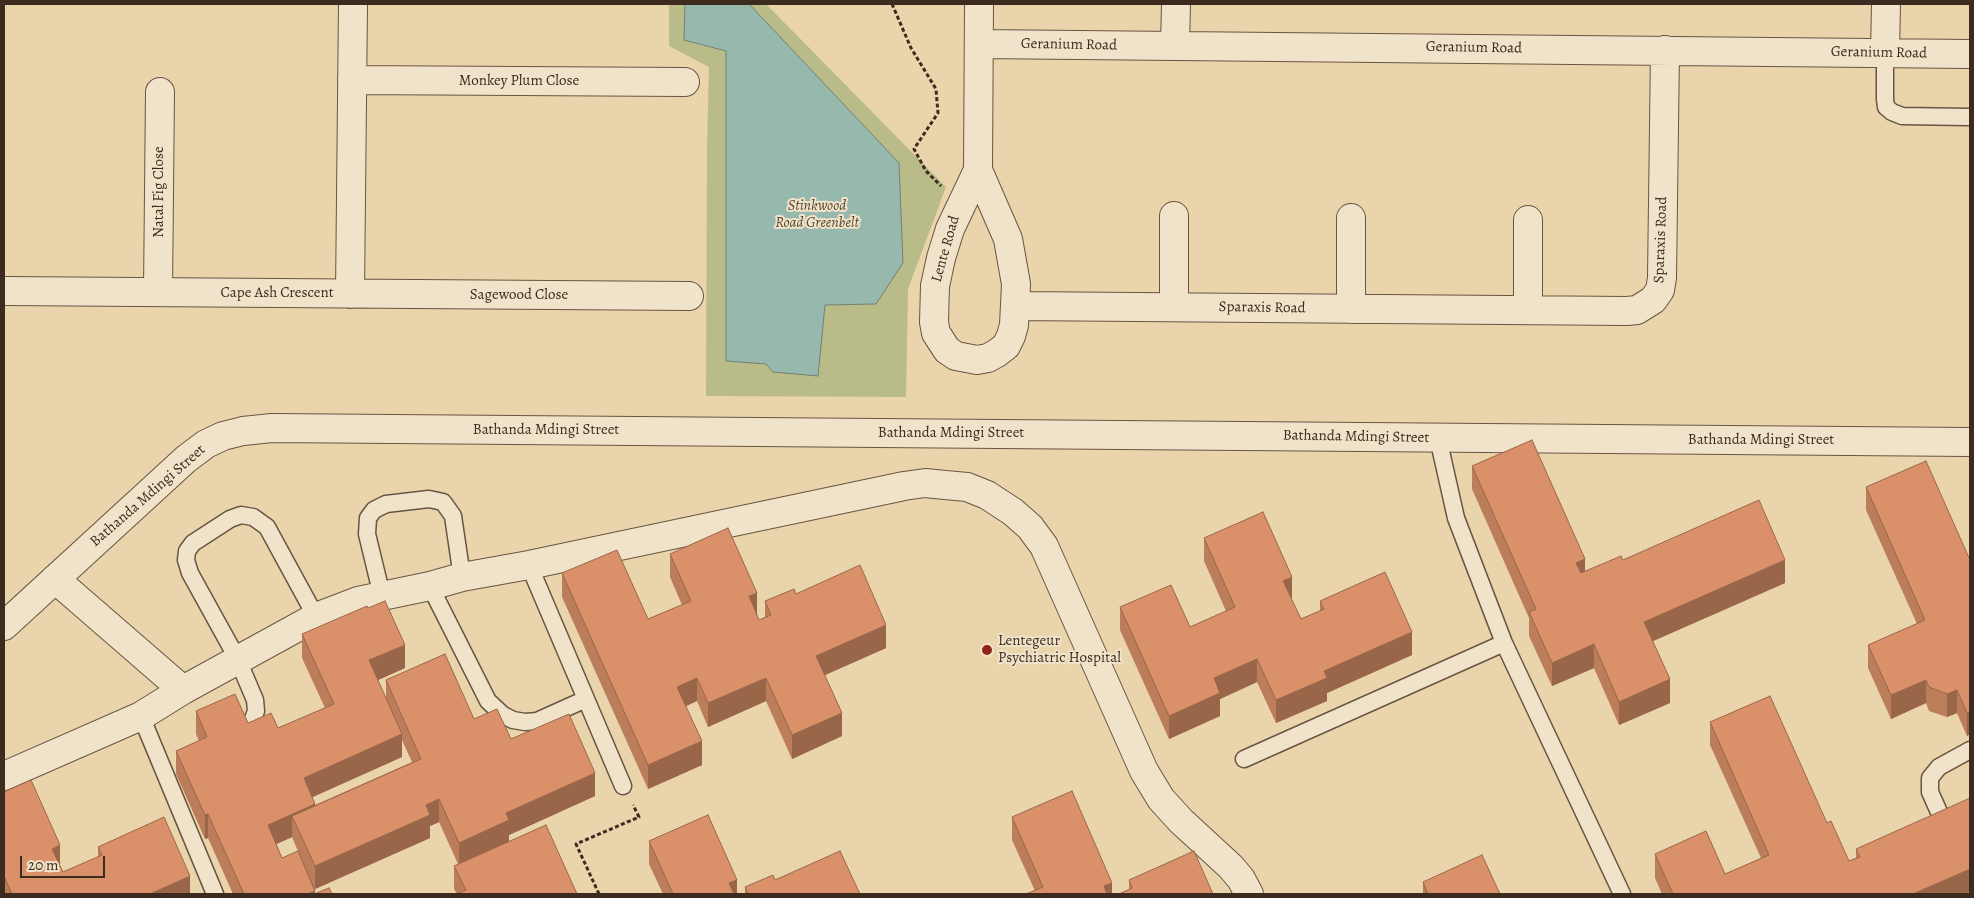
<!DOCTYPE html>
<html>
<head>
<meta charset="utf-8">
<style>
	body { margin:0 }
	#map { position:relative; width:1974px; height:898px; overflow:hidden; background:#e9d4ac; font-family:Alegreya,serif }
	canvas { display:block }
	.frame { position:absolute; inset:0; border:5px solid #3d2b1f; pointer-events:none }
	.scale { position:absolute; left:20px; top:856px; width:85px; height:22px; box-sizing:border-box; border:2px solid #3d2b1f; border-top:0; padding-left:6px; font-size:15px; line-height:18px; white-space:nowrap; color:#3d2b1f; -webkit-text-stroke:4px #f1e3c9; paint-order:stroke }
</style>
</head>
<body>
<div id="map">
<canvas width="1974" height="898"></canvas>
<div class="frame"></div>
<div class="scale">20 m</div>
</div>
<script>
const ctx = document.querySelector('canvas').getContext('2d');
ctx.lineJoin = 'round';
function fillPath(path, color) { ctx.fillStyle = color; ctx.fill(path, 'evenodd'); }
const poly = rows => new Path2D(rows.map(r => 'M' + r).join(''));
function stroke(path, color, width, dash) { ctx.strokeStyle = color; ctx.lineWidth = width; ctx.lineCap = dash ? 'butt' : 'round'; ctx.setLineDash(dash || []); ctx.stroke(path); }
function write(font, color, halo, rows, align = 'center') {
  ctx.font = font + ' Alegreya,serif'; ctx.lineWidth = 4; ctx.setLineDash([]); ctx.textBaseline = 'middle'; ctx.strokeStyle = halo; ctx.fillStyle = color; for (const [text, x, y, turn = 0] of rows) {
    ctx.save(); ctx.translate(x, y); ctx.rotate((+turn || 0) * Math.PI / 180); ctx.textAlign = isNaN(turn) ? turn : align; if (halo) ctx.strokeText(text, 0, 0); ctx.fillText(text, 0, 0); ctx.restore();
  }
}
fillPath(poly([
	[669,4,766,4,946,187,908,289,906,397,706,396,707,148,709,67,669,46]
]), '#b9bc88');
const water = poly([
	[685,4,749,4,899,163,903,263,876,304,825,305,818,376,773,372,766,364,726,361,726,51,684,40,685,4]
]);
fillPath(water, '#97b8ad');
stroke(water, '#738074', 1);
const lane = poly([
	[1885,53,1885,99,1886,107,1892,112,1902,116,1970,117],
	[1438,438,1456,518,1504,643,1622,894],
	[529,565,623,786],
	[430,586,488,701,503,715,513,720,525,722,537,721,586,699],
	[382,596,367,534,368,518,374,510,386,504,429,499,443,502,453,516,462,577],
	[141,716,215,894],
	[241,732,248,726,253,719,256,711,255,700,238,660,190,573,186,560,187,551,193,543,230,519,241,515,253,517,267,527,316,617],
	[1244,759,1504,643],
	[1943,821,1930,792,1930,778,1939,767,1970,750]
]);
const street = poly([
	[979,44,1970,54],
	[1175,46,1176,4],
	[1885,53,1886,4],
	[352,80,685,82],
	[978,170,950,229,941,258,935,286,934,322,936,333,947,350,956,356,977,360,988,358,997,353,1006,346,1011,336,1014,325,1016,284,1008,239,978,170,979,4],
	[4,291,689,296],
	[158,292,160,92],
	[350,294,353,4],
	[1015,306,1627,311,1637,310,1653,300,1660,290,1662,278,1665,50],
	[1174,307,1174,216],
	[1351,309,1351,218],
	[1528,310,1528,220],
	[55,579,183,690],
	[4,626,186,459,206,444,223,436,243,431,272,428,1970,442],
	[4,776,141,716,183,690,316,617,358,601,430,586,462,577,529,565,904,486,925,483,945,485,967,487,987,495,1013,512,1030,527,1044,546,1144,771,1161,799,1181,821,1231,867,1241,879,1249,894]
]);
stroke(lane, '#685542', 19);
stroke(street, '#685542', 30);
stroke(poly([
	[892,4,911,48,936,89,938,113,914,149,926,171,941,186],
	[599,894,576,844,639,817,633,805]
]), '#3d2b1f', 3, [4, 2.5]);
stroke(lane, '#f1e3c9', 16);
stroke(street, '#f1e3c9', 28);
fillPath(poly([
	[1472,466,1585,571,1623,560,1785,583,1653,641,1670,703,1619,725,1594,668,1552,686,1529,636,1529,618,1472,489],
	[1866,487,1970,560,1970,734,1967,736,1957,713,1947,717,1929,711,1926,703,1891,719,1868,668,1868,645,1917,624,1866,510],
	[1204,538,1292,600,1301,619,1320,611,1320,601,1412,655,1327,693,1327,701,1276,723,1257,682,1220,699,1220,716,1169,739,1120,630,1120,607,1190,627,1226,611,1204,561],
	[670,554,757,615,759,620,765,617,765,601,796,594,886,648,825,675,842,736,792,759,766,701,708,727,697,701,686,706,702,765,648,789,562,597,562,573,648,619,682,605,670,577],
	[302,634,405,668,378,680,386,698,386,680,474,719,511,739,595,796,509,835,509,841,577,894,457,894,454,889,454,866,458,864,439,822,430,826,430,838,315,889,315,894,332,894,233,894,208,838,205,839,176,774,176,751,199,741,196,734,196,711,248,723,278,728,325,708,302,658],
	[402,740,412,762,315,805,312,797,402,757],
	[292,837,298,851,282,858,276,844],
	[1710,722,1827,823,1849,861,1856,858,1856,849,1965,894,1662,894,1655,878,1655,854,1725,874,1761,858,1710,745],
	[4,792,60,867,63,872,98,857,98,847,190,894,4,894],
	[1012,817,1112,894,1035,891,1012,840],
	[649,841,737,894,663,894,649,864],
	[775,880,860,894,745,894,745,887],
	[1129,880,1213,894,1129,890],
	[1423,882,1500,894,1423,894]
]), '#bb7d5a');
fillPath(poly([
	[1585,559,1585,582,1576,563],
	[1785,560,1785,583,1644,645,1644,622],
	[1292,577,1292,600,1283,581],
	[757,593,757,616,749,596],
	[886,625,886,648,816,679,816,656],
	[1412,632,1412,655,1327,693,1327,701,1276,723,1276,700,1324,671],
	[1594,644,1594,668,1552,686,1552,663],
	[405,645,405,668,369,684,369,660],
	[1257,659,1257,682,1220,699,1220,716,1169,739,1169,716,1214,678],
	[697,678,697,701,677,710,677,687],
	[766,678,766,701,708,727,708,703],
	[1670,679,1670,703,1619,725,1619,702],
	[1926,680,1926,703,1891,719,1891,695],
	[1957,690,1957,713,1947,717,1947,694],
	[1970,711,1970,734,1967,736,1967,713],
	[842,713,842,736,792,759,792,735],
	[402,734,402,757,304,801,304,778],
	[702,741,702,765,648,789,648,765],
	[595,773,595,796,509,835,509,843,459,866,459,843,506,813],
	[439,799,439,822,430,826,430,838,315,889,315,866,426,805],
	[315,804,315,827,292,816,292,837,268,848,268,825],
	[208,814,208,838,205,839,205,815],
	[60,845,60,868,52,849],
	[1970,869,1970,892,1965,894,1913,894],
	[190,876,190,894,150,894],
	[737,880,737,894,729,894,729,883],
	[1112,883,1112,894,1104,894,1104,886],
	[315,891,315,894,307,894]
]), '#99664a');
const building = poly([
	[1532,440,1585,559,1576,563,1581,573,1621,556,1623,560,1759,500,1785,560,1644,622,1670,679,1619,702,1594,644,1552,663,1529,612,1536,609,1472,466,1532,440],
	[1926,461,1970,560,1970,711,1967,713,1957,690,1947,694,1929,687,1926,680,1891,695,1868,645,1925,620,1866,487,1926,461],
	[1263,512,1292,577,1283,581,1301,619,1324,609,1320,601,1385,572,1412,632,1324,671,1327,678,1276,700,1257,659,1214,678,1220,693,1169,716,1120,607,1171,585,1190,627,1235,607,1204,538,1263,512],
	[728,528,757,593,749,596,759,620,771,615,765,601,794,589,796,594,860,565,886,625,816,656,842,713,792,735,766,678,708,703,697,678,677,687,702,741,648,765,562,573,617,550,648,619,691,601,670,554,728,528],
	[385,601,405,645,369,660,402,734,304,778,315,804,268,825,282,858,298,851,315,891,307,894,244,894,208,814,205,815,176,751,207,737,196,711,235,694,248,723,271,713,278,728,334,704,302,634,367,606,368,608,385,601],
	[445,654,474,719,497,709,511,739,569,714,595,773,506,813,509,820,459,843,439,799,426,805,430,815,315,866,292,816,421,759,386,680,445,654],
	[1770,696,1827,823,1831,821,1849,861,1860,857,1856,849,1970,798,1970,869,1913,894,1673,894,1655,854,1706,831,1725,874,1769,855,1710,722,1770,696],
	[31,780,60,845,52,849,63,872,102,855,98,847,164,817,190,876,150,894,12,894,4,876,4,792,31,780],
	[1072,791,1112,883,1104,886,1107,894,1026,894,1043,887,1012,817,1072,791],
	[708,815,737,880,729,883,734,894,673,894,649,841,708,815],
	[546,825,577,894,457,894,466,890,454,866,546,825],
	[840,851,860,894,748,894,745,887,773,875,775,880,840,851],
	[1194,851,1213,894,1119,894,1132,888,1129,880,1194,851],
	[1482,855,1500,894,1428,894,1423,882,1482,855],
	[329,888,332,894,314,894,329,888]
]);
fillPath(building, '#da9169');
stroke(building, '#99664a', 1);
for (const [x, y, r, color] of [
	[987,650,6,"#8f2418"]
]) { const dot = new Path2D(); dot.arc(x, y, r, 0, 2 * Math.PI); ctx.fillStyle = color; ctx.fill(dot); stroke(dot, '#f1e3c9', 2); }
write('15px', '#3d2b1f', '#f1e3c9', [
	["Geranium Road",1069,45,1],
	["Geranium Road",1474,48,1],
	["Geranium Road",1879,53,1],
	["Monkey Plum Close",519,81],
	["Natal Fig Close",159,192,-90],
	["Sparaxis Road",1661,240,-88],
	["Lente Road",946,249,-74],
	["Cape Ash Crescent",277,293],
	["Sagewood Close",519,295],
	["Sparaxis Road",1262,308,1],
	["Bathanda Mdingi Street",546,430],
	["Bathanda Mdingi Street",951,433],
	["Bathanda Mdingi Street",1356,437,1],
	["Bathanda Mdingi Street",1761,440],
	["Bathanda Mdingi Street",148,496,-41]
]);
write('italic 15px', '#564834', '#f1e3c9', [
	["Stinkwood",817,206],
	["Road Greenbelt",817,223]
]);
write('15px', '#3d2b1f', '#f1e3c9', [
	["Lentegeur",998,641],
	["Psychiatric Hospital",998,658]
], 'left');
</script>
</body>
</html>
